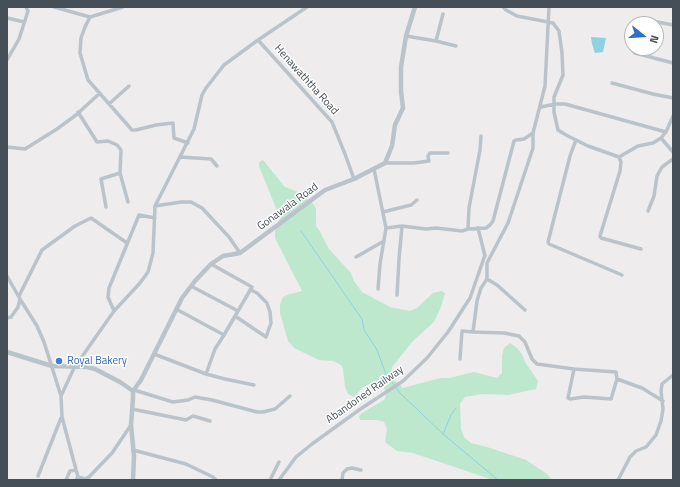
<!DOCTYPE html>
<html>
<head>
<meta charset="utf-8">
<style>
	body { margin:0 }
	#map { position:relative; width:680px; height:487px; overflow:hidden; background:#eeecec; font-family:"Titillium Web",sans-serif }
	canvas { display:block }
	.frame { position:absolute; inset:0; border:8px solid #464f57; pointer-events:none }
	.north { position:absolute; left:624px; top:16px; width:40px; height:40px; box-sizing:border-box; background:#fff; border:1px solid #b5b9bc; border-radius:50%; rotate:107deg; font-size:11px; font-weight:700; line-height:16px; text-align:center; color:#464f57 }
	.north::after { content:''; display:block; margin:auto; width:14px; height:18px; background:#2c70c8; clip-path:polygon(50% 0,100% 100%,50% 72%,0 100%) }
</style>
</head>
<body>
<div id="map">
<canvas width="680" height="487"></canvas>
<div class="frame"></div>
<div class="north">N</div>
</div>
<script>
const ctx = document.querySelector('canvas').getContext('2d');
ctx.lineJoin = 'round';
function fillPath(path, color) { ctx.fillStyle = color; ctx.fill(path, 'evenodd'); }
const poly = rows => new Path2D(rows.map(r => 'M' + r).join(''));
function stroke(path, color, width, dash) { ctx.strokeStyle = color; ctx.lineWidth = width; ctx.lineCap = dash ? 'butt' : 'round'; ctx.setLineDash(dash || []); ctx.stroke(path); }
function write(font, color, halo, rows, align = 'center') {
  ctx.font = font + ' "Titillium Web",sans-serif'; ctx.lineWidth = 3; ctx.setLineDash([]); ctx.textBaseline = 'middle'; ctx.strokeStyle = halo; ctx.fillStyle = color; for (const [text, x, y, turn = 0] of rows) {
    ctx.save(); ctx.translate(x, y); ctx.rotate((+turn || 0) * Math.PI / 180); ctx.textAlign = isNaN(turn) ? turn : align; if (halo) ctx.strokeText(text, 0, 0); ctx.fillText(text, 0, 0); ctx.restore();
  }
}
fillPath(poly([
	[263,160,285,187,301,193,314,205,316,209,316,226,319,230,329,249,351,273,354,281,362,292,390,307,410,311,417,308,433,293,441,291,445,293,441,307,434,322,413,341,392,367,390,376,403,388,440,378,449,378,474,372,497,378,502,373,502,356,504,348,510,343,517,348,522,354,525,362,538,381,536,389,508,395,482,394,465,397,460,404,461,429,464,437,471,443,487,447,526,460,547,474,552,480,493,480,413,453,397,451,385,442,387,429,384,422,377,420,360,420,359,416,362,413,384,400,386,395,382,381,378,380,363,387,354,397,348,394,345,387,343,369,341,365,333,361,319,360,294,348,288,341,280,313,280,304,283,297,287,295,302,291,275,238,275,230,280,218,259,166,259,162]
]), '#bde8ce');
fillPath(poly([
	[591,37,606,38,603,52,595,53,592,44]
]), '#8fd0e1');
stroke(poly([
	[301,231,362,319,364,330,377,350,387,377,394,385],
	[396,388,401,394,443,434,498,480],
	[443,434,451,415,456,408]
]), '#8fd0e1', 1);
stroke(poly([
	[54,7,90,17],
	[123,7,90,17,85,27,81,38,80,53,88,80,132,130,136,130,156,125,173,123,174,138,188,143],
	[503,7,506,10,517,16,553,23,559,31,562,53,563,75,554,97,554,112,558,130,566,135,588,146,619,157,638,146,653,143,661,138,666,132,673,116],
	[549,7,545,86,533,133,533,148,508,223,487,263,487,279,481,288,477,301,473,332,504,333,519,336,525,342,532,359,537,364,574,369,616,372,617,379,642,388,663,401],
	[7,18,24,22],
	[639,24,642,19,673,25],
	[406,36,436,41,443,14],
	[258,40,332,122,345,154,354,179],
	[436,41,456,46],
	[634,48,633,51,635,53,673,63],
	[7,60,19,39,28,11,26,7],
	[612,83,653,94,673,98],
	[109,104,129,86],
	[541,107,555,104,565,104,666,132],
	[78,112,97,142,108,141,117,145,121,150,120,173,128,202],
	[661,138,673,152],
	[576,140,570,156,548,242,549,244,622,275],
	[7,147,25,149,57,129,76,115,100,93],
	[180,157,211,159,217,166],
	[619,157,621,162,620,171,600,236,601,238,641,249],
	[385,163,414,163,429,161,428,156,430,153,448,153],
	[374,169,386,228,402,226,426,229,436,228,462,231,468,229,486,228,490,225,493,221,514,141,516,140,524,139,533,133],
	[155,206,181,202,191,202,202,208,229,237,240,253],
	[106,207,101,179,120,173],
	[648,211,654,196,657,176,662,167,673,159],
	[383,212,411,205,417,200],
	[478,228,485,256],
	[468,229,469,208,480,150,481,136],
	[356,257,384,241],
	[7,276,20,299,18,307,11,317,7,318],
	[487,279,497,285,525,310],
	[191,286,238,311],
	[378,289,380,264,386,228],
	[397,295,399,259,402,226],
	[19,296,42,250,75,226,91,218,127,243],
	[20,299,37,326,44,342,61,396],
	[176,309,224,335,252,287,211,264],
	[114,311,108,297,109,288,139,215,155,218],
	[235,316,266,337,271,323,270,312,267,303,257,293,251,290],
	[154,354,206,374,225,379,254,385],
	[460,359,462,331,473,332],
	[574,369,568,398,570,399,584,397,611,399,617,379],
	[206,374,215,349,224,335],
	[134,390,173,402,188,400,195,397,212,400,257,412,263,412,275,409,290,396],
	[132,409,186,420,193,416,210,421],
	[133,450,186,464,213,477,216,480],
	[38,476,61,418],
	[78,477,85,479,89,477,112,453,131,425],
	[66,480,70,471,76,470],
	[76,480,78,477,62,417,61,396,74,368,114,311,140,283,148,272,153,253,155,206,194,129,202,95,206,88,224,65,258,40,307,7],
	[270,480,279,462],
	[279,480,296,457,312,444,359,410,403,381,427,358,448,332,470,298,485,255],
	[342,480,343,473,347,469,352,468,361,470],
	[618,480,630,457,636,451,646,447,656,435,661,421,663,409,661,391,662,384,673,375]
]), '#bbc3ca', 3.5);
stroke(poly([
	[7,352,52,366,87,367,95,369,120,382,133,391],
	[133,391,141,380,182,298,195,281,211,264,223,256,240,253,325,190,354,179,385,163,392,146,395,125,403,108,401,91,401,67,406,36,415,7],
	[133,391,133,398,131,425,134,456,133,480]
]), '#bbc3ca', 4.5);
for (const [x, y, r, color] of [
	[59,361,4,"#3f7fe0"]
]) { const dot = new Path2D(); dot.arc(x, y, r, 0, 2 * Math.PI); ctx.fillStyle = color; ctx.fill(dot); stroke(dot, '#fff', 1.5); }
write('11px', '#464f57', '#fff', [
	["Henawaththa Road",306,80,48],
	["Gonawala Road",288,207,-36],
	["Abandoned Railway",365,395,-35]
]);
write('11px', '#366cbe', '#fff', [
	["Royal Bakery",67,361]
], 'left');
</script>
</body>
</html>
